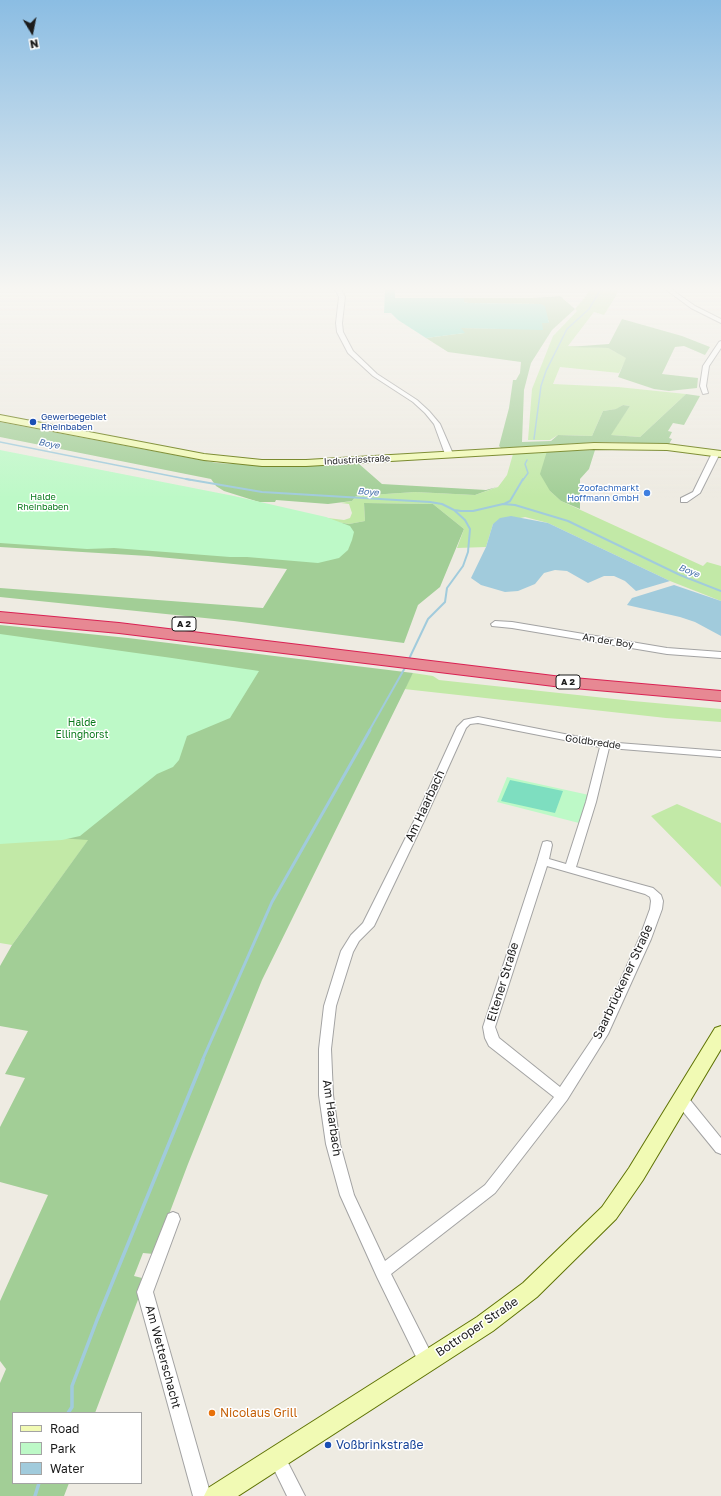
<!DOCTYPE html>
<html>
<head>
<meta charset="utf-8">
<style>
	body { margin:0 }
	#map { position:relative; width:721px; height:1496px; overflow:hidden; background:#eeebe2; font-family:"Golos Text",sans-serif }
	canvas { display:block }
	.legend { position:absolute; left:12px; top:1412px; width:130px; height:72px; box-sizing:border-box; background:#fff; border:1px solid #a4a4a4; margin:0; padding:5px 7px; list-style:none; font-size:12px; color:#1c1c1c }
	.legend li { display:flex; align-items:center; gap:8px; height:20px }
	.legend b { width:20px; border:1px solid #a4a4a4 }
	.north { position:absolute; left:12px; top:12px; width:40px; height:40px; -webkit-text-stroke:3px #fff; paint-order:stroke; rotate:170deg; font-size:11px; font-weight:700; line-height:16px; text-align:center; color:#1c1c1c }
	.north::after { content:''; display:block; margin:auto; width:14px; height:18px; background:#1c1c1c; clip-path:polygon(50% 0,100% 100%,50% 72%,0 100%) }
</style>
</head>
<body>
<div id="map">
<canvas width="721" height="1496"></canvas>
<ul class="legend">
<li><b style="height:5px;background:#f1fab4"></b>Road</li>
<li><b style="height:11px;background:#bdf9c7"></b>Park</li>
<li><b style="height:11px;background:#a1cbdc"></b>Water</li>
</ul>
<div class="north">N</div>
</div>
<script>
const ctx = document.querySelector('canvas').getContext('2d');
ctx.lineJoin = 'round';
function fillPath(path, color) { ctx.fillStyle = color; ctx.fill(path, 'evenodd'); }
const poly = rows => new Path2D(rows.map(r => 'M' + r).join(''));
function stroke(path, color, width, dash) { ctx.strokeStyle = color; ctx.lineWidth = width; ctx.lineCap = dash ? 'butt' : 'round'; ctx.setLineDash(dash || []); ctx.stroke(path); }
function write(font, color, halo, rows, align = 'center') {
  ctx.font = font + ' "Golos Text",sans-serif'; ctx.lineWidth = 3; ctx.setLineDash([]); ctx.textBaseline = 'middle'; ctx.strokeStyle = halo; ctx.fillStyle = color; for (const [text, x, y, turn = 0] of rows) {
    ctx.save(); ctx.translate(x, y); ctx.rotate((+turn || 0) * Math.PI / 180); ctx.textAlign = isNaN(turn) ? turn : align; if (halo) ctx.strokeText(text, 0, 0); ctx.fillText(text, 0, 0); ctx.restore();
  }
}
fillPath(poly([
	[589,289,618,289,616,296,604,315,594,312,568,346,608,348,627,358,619,373,560,367,553,384,618,387,686,394,640,437,610,435,630,406,623,405,617,409,603,411,592,436,558,435,550,440,528,440,532,389,553,336,577,311,575,309,586,296],
	[547,451,550,491,561,501,703,566,707,562,721,566,721,601,670,581,548,523,525,517,493,524,486,547,457,548,464,529,433,504,364,503,365,521,349,524,287,513,344,520,350,518,352,513,349,504,341,503,352,501,356,496,415,492,475,495,498,487,507,475,513,454],
	[413,673,433,676,439,680,633,701,721,709,721,722,666,718,404,689],
	[677,804,721,823,721,887,651,816],
	[0,834,89,839,12,945,0,943]
]), '#c2e9a7');
fillPath(poly([
	[560,296,575,309,552,330,531,363,524,390,522,442,551,441,558,435,592,436,603,411,616,409,623,405,630,406,611,435,640,437,686,394,700,396,684,425,673,423,668,431,672,432,669,438,672,439,669,444,601,442,501,448,499,446,509,408,513,380,516,380,520,373,521,362,448,352,426,338,464,333,460,328,542,329,542,323,549,322,541,304,468,303,464,302,464,298,533,298],
	[622,319,682,336,710,347,705,355,684,346,675,347,662,374,698,378,697,388,669,391,654,389,618,377,626,358,608,348,568,347,609,344],
	[0,422,217,463,289,467,358,463,382,484,486,490,497,487,475,495,415,492,356,496,352,501,328,504,276,500,275,502,259,502,224,491,216,486,211,479,0,437],
	[595,450,589,469,580,479,580,509,561,501,550,491,540,474,547,451],
	[0,467,349,524,365,521,364,503,433,504,464,529,440,587,418,605,404,643,234,621,0,597,0,588,263,608,287,569,148,556,0,547],
	[0,625,128,638,413,673,262,980,188,1164,154,1254,143,1253,134,1276,142,1278,139,1287,142,1289,95,1413,13,1413,13,1483,69,1483,64,1496,0,1496,0,1383,6,1369,0,1361,0,1301,48,1195,0,1182,0,1127,25,1078,5,1074,28,1031,0,1026,0,966,12,945,88,840,0,834]
]), '#a2ce96');
fillPath(poly([
	[0,450,234,496,326,517,350,526,354,532,352,540,348,550,339,558,318,563,247,557,230,557,114,548,87,549,0,543],
	[0,634,172,658,259,671,230,718,187,736,179,760,173,767,157,774,80,836,62,840,0,844],
	[507,777,589,795,579,823,497,802]
]), '#bdf9c7');
fillPath(poly([
	[385,289,395,289,395,298,464,298,464,302,468,303,541,304,545,306,549,323,542,323,543,330,461,328,465,333,426,338,398,320,391,313,384,313],
	[510,780,563,791,555,813,501,801]
]), '#7edec0');
fillPath(poly([
	[511,516,548,523,670,581,636,591,625,581,614,576,604,576,588,583,567,571,555,570,544,573,535,584,518,591,505,592,481,585,471,578,486,547,493,524,500,518],
	[674,585,721,601,721,636,695,622,680,617,627,605,632,598]
]), '#a1cbdc');
stroke(poly([
	[534,439,541,386,546,371,567,329,589,309,601,289],
	[0,442,191,480],
	[523,480,528,473,525,464,527,460]
]), '#a1cbdc', 1.5);
stroke(poly([
	[186,479,262,492,430,502,442,504,454,510,461,511,473,511,503,504,515,505,568,521,680,575,721,591],
	[504,504,510,501,523,479],
	[408,661,428,619,445,602,447,588,463,566,468,552,470,529,465,520,454,510],
	[369,731,406,666]
]), '#a1cbdc', 2);
stroke(poly([
	[202,1061,272,902,370,730]
]), '#a1cbdc', 3);
stroke(poly([
	[68,1413,72,1407,72,1386,97,1320,203,1060],
	[35,1496,39,1483]
]), '#a1cbdc', 3.5);
const street = poly([
	[335,289,341,289,345,297,342,323,343,332,353,351,377,374,417,400,429,411,440,424,453,454,452,456,445,454,434,424,425,413,413,402,373,376,348,353,337,332,336,323,339,297,335,289],
	[665,289,671,289,695,306,721,319,721,323,691,308,665,289],
	[721,341,721,348,709,366,706,386,708,393,703,394,700,386,703,366,719,342,721,341],
	[713,451,720,453,700,493,687,502,681,502,681,498,693,492,713,451],
	[495,621,512,622,667,648,721,652,721,658,667,654,512,628,492,626,491,624,495,621],
	[478,717,605,742,721,751,721,757,609,748,596,802,576,867,653,888,661,895,663,901,662,909,651,939,608,1034,567,1100,495,1193,391,1274,435,1361,433,1367,427,1369,421,1367,377,1277,340,1195,326,1144,319,1095,319,1049,324,1006,341,951,351,935,363,923,415,819,457,727,464,720,478,717],
	[478,723,600,747,586,802,566,864,549,859,552,845,551,842,547,841,543,842,542,845,537,862,483,1027,485,1038,489,1046,554,1097,485,1185,385,1261,354,1195,340,1144,333,1095,331,1049,336,1006,353,952,359,941,374,926,425,819,466,728,470,724,478,723],
	[547,866,645,894,650,897,651,901,650,909,639,939,597,1032,560,1087,499,1038,495,1027,547,866],
	[681,1093,686,1095,721,1138,721,1154,716,1152,676,1103,674,1099,676,1095,681,1093],
	[173,1212,178,1214,180,1219,153,1292,211,1496,193,1496,137,1292,166,1219,168,1214,173,1212],
	[276,1449,282,1451,305,1496,287,1496,268,1457,270,1451,276,1449]
]);
const secondary = poly([
	[0,415,204,454,262,460,306,460,594,443,667,444,721,451,721,457,667,450,594,449,306,466,262,466,204,460,0,421,0,415],
	[721,1026,721,1049,643,1180,616,1219,537,1297,493,1331,238,1496,204,1496,208,1488,477,1317,523,1283,602,1207,629,1168,715,1028,721,1026]
]);
const highway = poly([
	[0,612,119,623,562,677,721,691,721,701,562,687,119,633,0,622,0,612]
]);
stroke(street, '#a3a3a3', 2);
stroke(secondary, '#5f7304', 2);
stroke(highway, '#d92253', 2);
fillPath(street, '#fff');
fillPath(secondary, '#f1fab4');
fillPath(highway, '#e78893');
const sky = ctx.createLinearGradient(0, 0, 0, 498);
sky.addColorStop(0, '#8bbde3');
sky.addColorStop(0.58, '#f7f6f2');
sky.addColorStop(1, '#f7f6f200');
ctx.fillStyle = sky;
ctx.fillRect(0, 0, 721, 498);
for (const [x, y, r, color] of [
	[33,422,4,"#1a4fb4"],
	[647,493,4,"#3f7fe0"],
	[212,1413,4,"#e8710a"],
	[328,1445,4,"#1a4fb4"]
]) { const dot = new Path2D(); dot.arc(x, y, r, 0, 2 * Math.PI); ctx.fillStyle = color; ctx.fill(dot); stroke(dot, '#fff', 1.5); }
write('9px', '#164399', '#fff', [
	["Gewerbegebiet",41,417],
	["Rheinbaben",41,427]
], 'left');
write('italic 9px', '#4973ac', '#fff', [
	["Boye",49,444,11],
	["Boye",368,492,4],
	["Boye",689,571,22]
]);
write('9px', '#1c1c1c', '#fff', [
	["Industriestraße",357,460,-3]
]);
write('9px', '#366cbe', '#fff', [
	["Zoofachmarkt",639,488],
	["Hoffmann GmbH",639,498]
], 'right');
write('9px', '#0a7a1c', '#fff', [
	["Halde",43,497],
	["Rheinbaben",43,507]
]);
for (const [x, y, w] of [
	[184,624,24],
	[568,682,24]
]) { const box = new Path2D(); box.roundRect(x - w / 2, y - 7, w, 14, 3); ctx.fillStyle = '#fff'; ctx.fill(box); stroke(box, '#1c1c1c', 1); }
write('bold 9px', '#1c1c1c', null, [
	["A 2",184,624],
	["A 2",568,682]
]);
write('10px', '#1c1c1c', '#fff', [
	["An der Boy",608,641,9],
	["Goldbredde",593,742,8]
]);
write('10px', '#0a7a1c', '#fff', [
	["Halde",82,723],
	["Ellinghorst",82,735]
]);
write('12px', '#1c1c1c', '#fff', [
	["Am Haarbach",425,806,-65],
	["Eltener Straße",503,982,-73],
	["Saarbrückener Straße",623,982,-65],
	["Am Haarbach",332,1118,82],
	["Bottroper Straße",477,1327,-34],
	["Am Wetterschacht",163,1357,75]
]);
write('12px', '#c56008', '#fff', [
	["Nicolaus Grill",220,1413]
], 'left');
write('12px', '#164399', '#fff', [
	["Voßbrinkstraße",336,1445]
], 'left');
</script>
</body>
</html>
